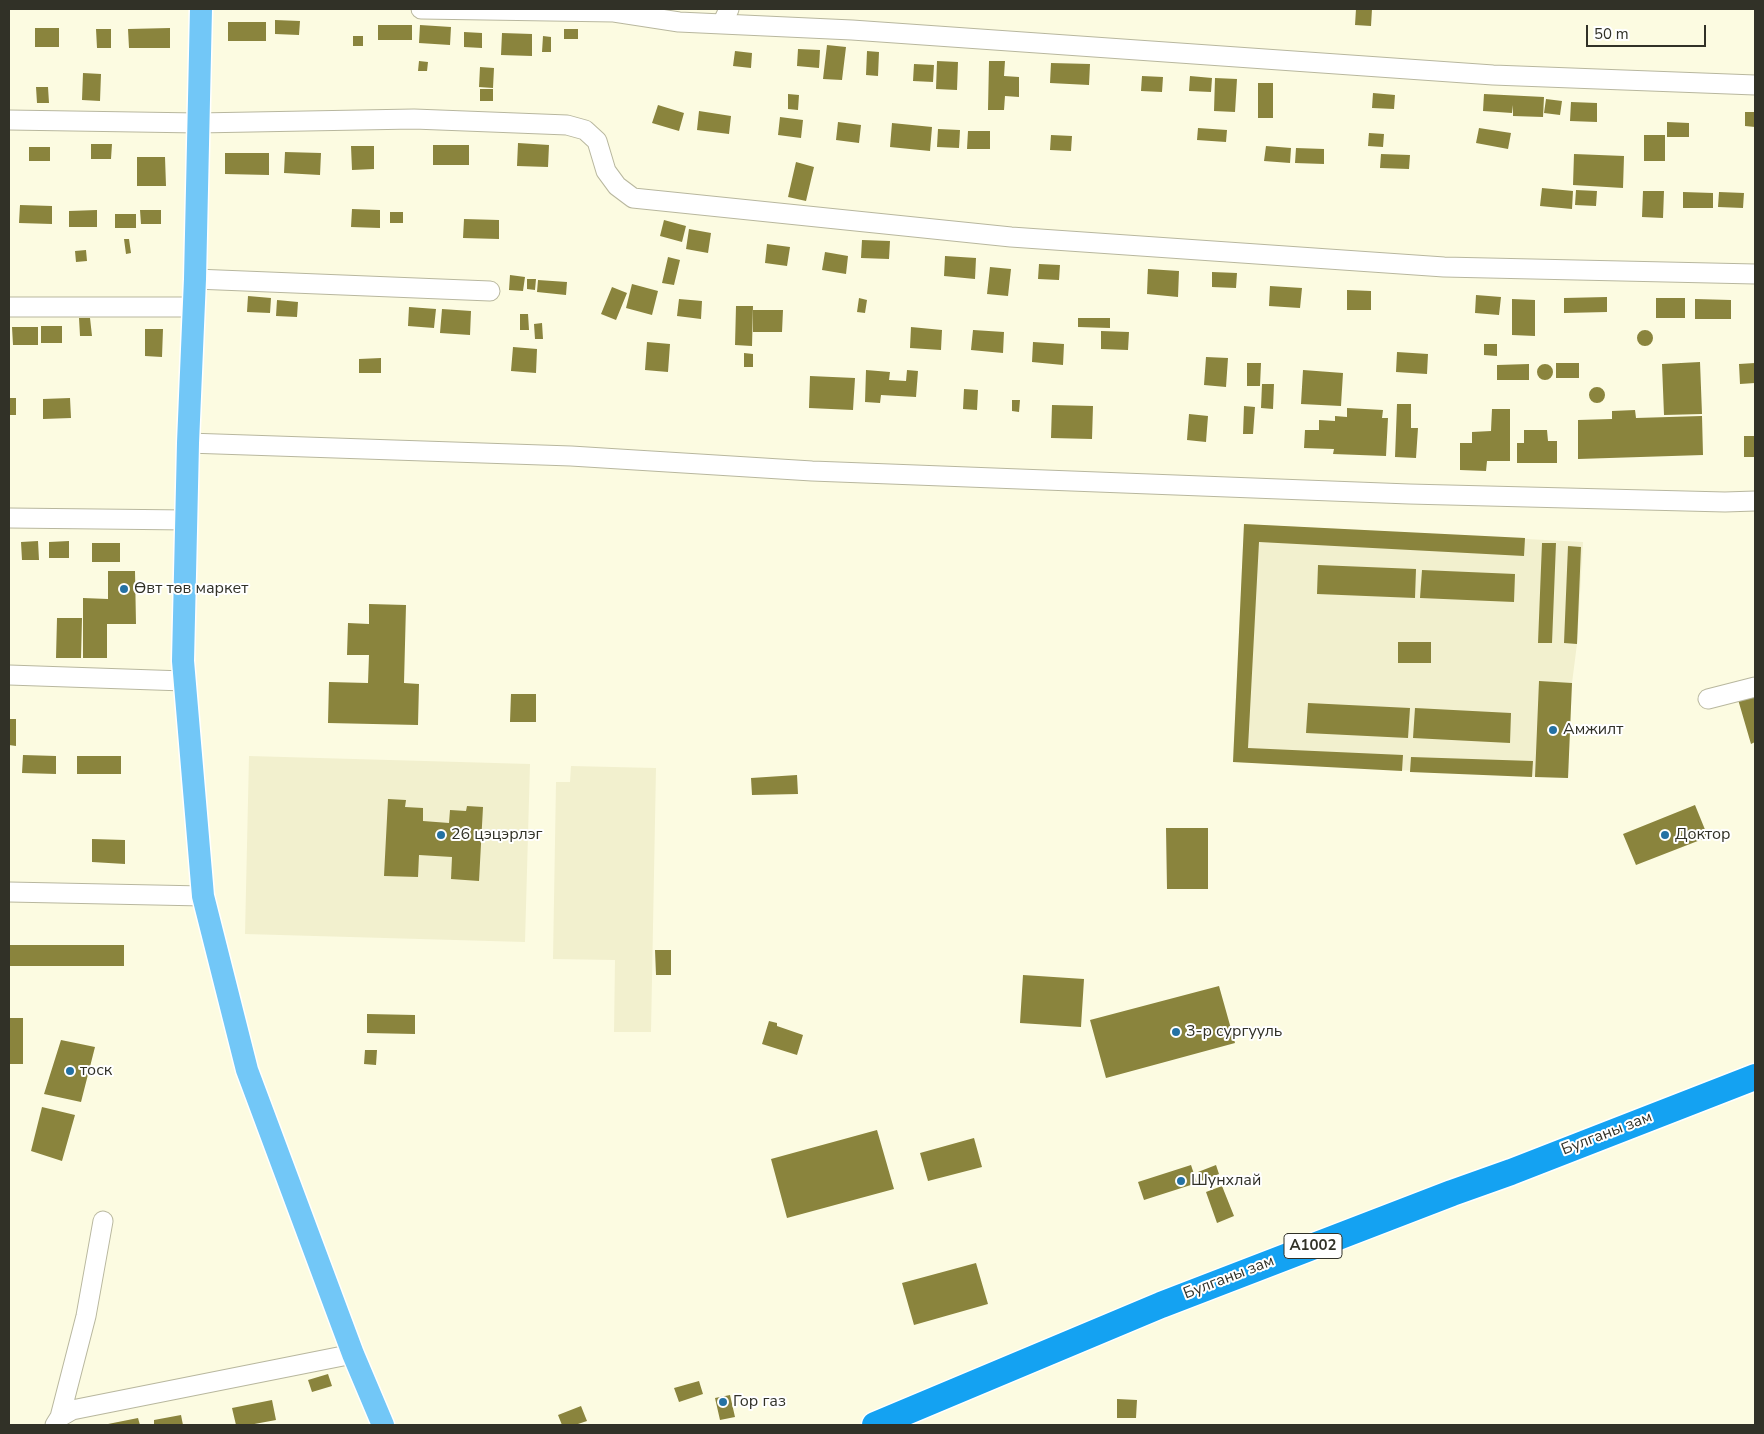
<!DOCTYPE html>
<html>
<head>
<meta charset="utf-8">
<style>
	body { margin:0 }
	#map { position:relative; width:1764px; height:1434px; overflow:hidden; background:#fcfbe1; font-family:"Nunito Sans",sans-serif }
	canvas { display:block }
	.frame { position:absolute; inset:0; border:10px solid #313127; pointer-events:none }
	.scale { position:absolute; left:1586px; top:25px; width:120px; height:22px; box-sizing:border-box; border:2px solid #313127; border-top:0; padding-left:6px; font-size:15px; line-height:18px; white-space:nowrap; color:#313127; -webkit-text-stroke:4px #fff; paint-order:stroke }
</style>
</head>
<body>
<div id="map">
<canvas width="1764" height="1434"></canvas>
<div class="frame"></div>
<div class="scale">50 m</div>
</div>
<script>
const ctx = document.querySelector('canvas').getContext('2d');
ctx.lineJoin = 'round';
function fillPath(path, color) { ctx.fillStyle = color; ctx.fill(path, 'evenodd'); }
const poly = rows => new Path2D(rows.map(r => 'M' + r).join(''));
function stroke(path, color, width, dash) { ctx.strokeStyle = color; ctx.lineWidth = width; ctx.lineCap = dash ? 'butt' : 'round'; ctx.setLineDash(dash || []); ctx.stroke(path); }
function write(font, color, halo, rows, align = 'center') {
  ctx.font = font + ' "Nunito Sans",sans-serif'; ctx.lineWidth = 4; ctx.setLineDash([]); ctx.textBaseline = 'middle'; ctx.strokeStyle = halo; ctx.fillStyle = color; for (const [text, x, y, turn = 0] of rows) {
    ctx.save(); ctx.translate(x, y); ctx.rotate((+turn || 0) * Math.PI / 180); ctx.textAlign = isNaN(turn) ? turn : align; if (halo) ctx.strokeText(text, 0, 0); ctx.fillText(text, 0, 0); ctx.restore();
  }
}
fillPath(poly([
	[1244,524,1583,542,1577,644,1572,683,1568,778,1233,762],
	[249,756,530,764,525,942,245,934],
	[571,766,656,768,651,1032,614,1032,615,960,553,959,556,782,570,782]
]), '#f2f0ce');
fillPath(poly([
	[1356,9,1372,9,1371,26,1355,25],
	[275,20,300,21,299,35,275,34],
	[228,22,266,22,266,41,228,41],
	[378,25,412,25,412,40,378,40],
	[420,25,451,27,450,45,419,43],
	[35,28,59,28,59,47,35,47],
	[170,28,170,48,129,48,128,29],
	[96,29,111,29,111,48,97,48],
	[564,29,578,29,578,39,564,39],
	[464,32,482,33,482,48,464,47],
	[502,33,532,34,532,56,501,55],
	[353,36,363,36,363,46,353,46],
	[543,36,551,37,551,52,542,52],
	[827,45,846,47,842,80,823,79],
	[798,49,820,50,819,68,797,66],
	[735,51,752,53,751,68,733,66],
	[867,51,879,52,878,76,866,75],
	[419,61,428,62,427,71,418,71],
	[937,61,958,62,957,90,936,89],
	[989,61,1005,61,1004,76,1019,77,1019,97,1005,96,1004,110,988,110],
	[1051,63,1090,64,1089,85,1050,83],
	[914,64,934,65,933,82,913,81],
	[480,67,494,68,493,88,479,87],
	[83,73,101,74,100,101,82,100],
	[1142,76,1163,77,1162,92,1141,91],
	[1190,76,1212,78,1211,92,1189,91],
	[1215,78,1237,79,1235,112,1214,111],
	[1258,83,1273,83,1273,118,1258,118],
	[36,87,48,87,49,103,37,103],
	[480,89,493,89,493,101,480,101],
	[1373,93,1395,95,1394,109,1372,108],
	[788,94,799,95,798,110,788,109],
	[1484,94,1544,97,1543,117,1513,116,1513,105,1512,113,1483,111],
	[1546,99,1562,101,1560,115,1544,113],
	[1571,102,1597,103,1597,122,1570,121],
	[658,105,684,113,679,131,652,123],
	[699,111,731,116,729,134,697,130],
	[1745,112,1755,112,1755,127,1745,126],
	[780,117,803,120,801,138,778,135],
	[838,122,861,125,859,143,836,140],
	[1667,122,1689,123,1689,137,1667,137],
	[892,123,932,127,930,151,890,147],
	[1198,128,1227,130,1226,142,1197,140],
	[1479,128,1511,133,1508,149,1476,143],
	[938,129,960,130,959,148,937,147],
	[968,131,990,131,990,149,967,149],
	[1369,133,1384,134,1383,147,1368,146],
	[1051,135,1072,136,1071,151,1050,150],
	[1644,135,1665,135,1665,161,1644,161],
	[518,143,549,145,548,167,517,166],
	[91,144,112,144,111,159,91,159],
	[433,145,469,145,469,165,433,165],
	[351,146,374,146,374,169,352,170],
	[1266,146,1291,148,1290,163,1264,161],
	[29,147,50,147,50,161,29,161],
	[1296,148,1324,149,1324,164,1295,163],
	[285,152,321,153,320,175,284,173],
	[225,153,269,153,269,175,225,174],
	[1381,154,1410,155,1409,169,1380,168],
	[1574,154,1624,156,1623,188,1573,185],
	[137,157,165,157,166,186,137,186],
	[796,162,814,167,806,201,788,197],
	[1542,188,1573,191,1572,209,1540,206],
	[1576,190,1597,191,1596,206,1575,205],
	[1643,191,1664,191,1663,218,1642,217],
	[1683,192,1713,193,1713,208,1683,208],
	[1719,192,1744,193,1743,208,1718,207],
	[20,205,52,206,52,224,19,223],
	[352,209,380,210,380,228,351,227],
	[97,210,97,227,69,227,69,211],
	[140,210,161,210,161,224,141,224],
	[390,212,403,212,403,223,390,223],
	[115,214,136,214,136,228,115,228],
	[464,219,499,220,499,239,463,238],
	[664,220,686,226,682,242,660,236],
	[689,229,711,233,708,253,686,249],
	[124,239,129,239,131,253,126,254],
	[862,240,890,241,889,259,861,258],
	[767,244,790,247,787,266,765,263],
	[86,250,87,261,76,262,75,251],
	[825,252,848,256,846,274,822,270],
	[945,256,976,258,975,279,944,276],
	[668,257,680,260,674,285,662,283],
	[1039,264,1060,265,1059,280,1038,279],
	[990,267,1011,269,1008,296,987,294],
	[1148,269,1179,271,1178,297,1147,294],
	[1212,272,1237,273,1236,288,1212,287],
	[510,275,525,277,523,291,509,290],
	[527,279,536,279,535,290,527,289],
	[538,280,567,282,566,295,537,292],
	[632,284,658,291,652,315,626,308],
	[1270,286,1302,288,1300,308,1269,306],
	[612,287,627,293,616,320,601,314],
	[1347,290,1371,291,1371,310,1347,310],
	[1476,295,1501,297,1499,315,1475,313],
	[248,296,271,298,270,313,247,312],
	[1607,297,1607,312,1564,313,1564,298],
	[859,298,867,300,865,313,857,312],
	[1656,298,1685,298,1685,318,1656,318],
	[679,299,702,301,701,319,677,316],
	[1512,299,1535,300,1535,336,1512,335],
	[1695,299,1731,300,1731,319,1695,319],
	[277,300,298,302,297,317,276,316],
	[736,306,753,306,752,346,735,345],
	[409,307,436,309,434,328,408,326],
	[442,309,471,311,470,335,440,333],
	[753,310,783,310,782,332,753,332],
	[520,314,528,314,529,330,520,330],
	[79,318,90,318,92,336,80,336],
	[1078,318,1110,318,1110,328,1078,327],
	[542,323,543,339,535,339,534,324],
	[41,326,62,326,62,343,41,343],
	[12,327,38,327,38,345,13,345],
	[911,327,942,330,941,350,910,348],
	[145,329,163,329,162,357,145,356],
	[973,330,1004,332,1003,353,971,350],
	'1637 338a8 8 0 1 1 16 0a8 8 0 1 1-16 0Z',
	[1101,331,1129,332,1128,350,1101,349],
	[647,342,670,344,668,372,645,370],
	[1033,342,1064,344,1063,365,1032,362],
	[1484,344,1497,344,1497,356,1484,355],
	[513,347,537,349,536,373,511,371],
	[1397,352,1428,354,1427,374,1396,372],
	[744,353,753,354,753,367,744,367],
	[1206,357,1228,358,1226,387,1204,385],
	[381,358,381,373,359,373,359,359],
	[1700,362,1702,414,1664,415,1662,364],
	[1247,363,1261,363,1260,386,1247,386],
	[1556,363,1579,363,1579,378,1556,378],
	[1755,363,1755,383,1740,384,1739,364],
	'1537 372a8 8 0 1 1 16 0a8 8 0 1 1-16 0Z',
	[1529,364,1529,380,1497,380,1497,365],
	[866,370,890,372,889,380,906,381,907,370,918,371,916,397,881,395,880,403,865,402],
	[1303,370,1343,373,1341,406,1301,404],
	[810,376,855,378,853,410,809,408],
	[1262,384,1274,384,1273,409,1261,408],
	'1589 395a8 8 0 1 1 16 0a8 8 0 1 1-16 0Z',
	[964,389,978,390,977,410,963,409],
	[9,398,16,398,16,415,9,415],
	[70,398,71,418,43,419,43,399],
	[1012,400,1020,400,1019,412,1012,411],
	[1397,404,1411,404,1411,428,1418,428,1416,458,1395,457],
	[1052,405,1093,406,1092,439,1051,438],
	[1244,406,1255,407,1253,434,1243,434],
	[1347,408,1383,410,1382,418,1388,418,1386,456,1333,454,1334,449,1304,448,1305,430,1319,430,1319,420,1335,421,1335,416,1347,417],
	[1492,409,1510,409,1510,461,1487,461,1486,471,1460,470,1460,443,1472,443,1472,432,1491,431],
	[1635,410,1636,418,1702,416,1703,455,1578,459,1578,420,1612,419,1612,411],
	[1189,414,1208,416,1206,442,1187,440],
	[1524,430,1547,430,1548,441,1557,441,1557,463,1517,463,1517,443,1524,443],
	[1744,436,1755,436,1755,457,1744,457],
	[1244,524,1525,538,1524,556,1259,542,1248,748,1403,755,1402,771,1233,762],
	[38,541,39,560,22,560,21,542],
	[69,541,69,558,49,558,49,542],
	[92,543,120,543,120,562,92,562],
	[1542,543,1556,543,1552,643,1538,643],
	[1568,546,1581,547,1577,644,1564,643],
	[1318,565,1416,569,1415,598,1317,594],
	[1422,570,1515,574,1514,602,1420,598],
	[108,571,135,571,136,624,107,624,107,658,83,658,83,598,108,599],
	[369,604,406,605,404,683,419,684,418,725,328,723,329,682,368,683,369,655,347,655,348,623,369,624],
	[57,618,82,618,81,658,56,658],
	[1398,642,1431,642,1431,663,1398,663],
	[1539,681,1572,683,1568,778,1535,777],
	[1753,693,1755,700,1755,742,1751,744,1737,696],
	[511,694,536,694,536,722,510,722],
	[1308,703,1410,708,1408,738,1306,733],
	[1415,708,1511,713,1510,743,1413,738],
	[9,719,16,719,16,746,9,745],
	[23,755,56,756,56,774,22,773],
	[77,756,121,756,121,774,77,774],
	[1411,757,1533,761,1532,777,1410,772],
	[797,775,798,794,752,795,751,778],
	[388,799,406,800,405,807,423,808,423,821,449,823,450,810,466,811,467,806,483,807,479,881,451,879,452,857,419,855,418,877,384,876],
	[1695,805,1708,837,1636,865,1623,834],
	[1166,828,1208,828,1208,889,1167,889],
	[92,839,125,840,125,864,92,862],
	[9,945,124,945,124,966,9,966],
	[655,950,671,950,671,975,656,975],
	[1023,975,1084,979,1081,1027,1020,1023],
	[1219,986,1235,1043,1106,1078,1090,1020],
	[367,1014,415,1015,415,1034,367,1033],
	[9,1018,23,1018,23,1064,9,1064],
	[769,1021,777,1023,777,1026,803,1035,797,1055,762,1044],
	[61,1040,95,1047,81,1102,44,1094],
	[365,1050,377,1050,376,1065,364,1064],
	[42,1107,75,1115,62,1161,31,1151],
	[877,1130,894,1189,787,1218,771,1159],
	[974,1138,982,1167,928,1181,920,1153],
	[1191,1165,1197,1183,1144,1200,1138,1182],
	[1216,1165,1219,1174,1201,1181,1198,1172],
	[1222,1186,1234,1216,1217,1223,1206,1192],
	[976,1263,988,1304,914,1325,902,1283],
	[328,1374,332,1386,312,1392,308,1380],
	[699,1381,703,1394,679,1402,674,1388],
	[730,1395,735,1417,720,1420,715,1398],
	[1117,1399,1137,1400,1136,1418,1117,1418],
	[272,1400,276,1420,249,1425,236,1425,232,1408],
	[581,1406,587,1421,575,1425,562,1425,558,1415],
	[181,1415,183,1425,154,1425,154,1420],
	[138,1418,140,1425,108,1425,108,1424]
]), '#8a843d');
const minor = poly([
	[421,9,614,12,679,22,722,24,729,9],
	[722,24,852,30,1493,75,1755,85],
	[9,120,198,123,414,119,567,125,585,130,597,141,606,171,617,186,633,198,1011,237,1444,267,1755,274],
	[195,279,490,291],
	[9,307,193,307],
	[188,443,571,456,812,471,1409,494,1725,502,1755,501],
	[9,518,187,520],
	[9,675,184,681],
	[1708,699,1755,687],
	[9,892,203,896],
	[60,1417,86,1316,103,1221],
	[55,1425,60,1417,72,1410,353,1354]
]);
const major = poly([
	[201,9,195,279,188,443,183,661,203,896,247,1070,353,1354,383,1425]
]);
const highway = poly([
	[875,1425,1161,1305,1452,1193,1511,1172,1755,1077]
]);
stroke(minor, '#b8b79e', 21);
stroke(major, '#fff', 25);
stroke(highway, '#fff', 29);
stroke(minor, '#fff', 19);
stroke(major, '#72c7f7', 22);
stroke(highway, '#14a2f2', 26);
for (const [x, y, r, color] of [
	[124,589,5,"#2471a3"],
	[1553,730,5,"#2471a3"],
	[441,835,5,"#2471a3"],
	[1665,835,5,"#2471a3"],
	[1176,1032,5,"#2471a3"],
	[70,1071,5,"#2471a3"],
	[1181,1181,5,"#2471a3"],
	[723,1402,5,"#2471a3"]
]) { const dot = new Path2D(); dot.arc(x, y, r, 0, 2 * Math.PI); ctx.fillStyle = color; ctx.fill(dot); stroke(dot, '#fff', 2); }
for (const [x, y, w] of [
	[1313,1246,58]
]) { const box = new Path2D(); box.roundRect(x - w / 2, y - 12.5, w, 25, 4); ctx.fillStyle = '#fff'; ctx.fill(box); stroke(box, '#313127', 1); }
write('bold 15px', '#313127', null, [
	["A1002",1313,1246]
]);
write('16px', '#313127', '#fff', [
	["Өвт төв маркет",134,589],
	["Амжилт",1563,730],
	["26 цэцэрлэг",451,835],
	["Доктор",1675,835],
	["3-р сургууль",1186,1032],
	["тоск",80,1071],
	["Шунхлай",1191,1181],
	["Гор газ",733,1402]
], 'left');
write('16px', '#313127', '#fff', [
	["Булганы зам",1607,1134,-21],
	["Булганы зам",1229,1278,-21]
]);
</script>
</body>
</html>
